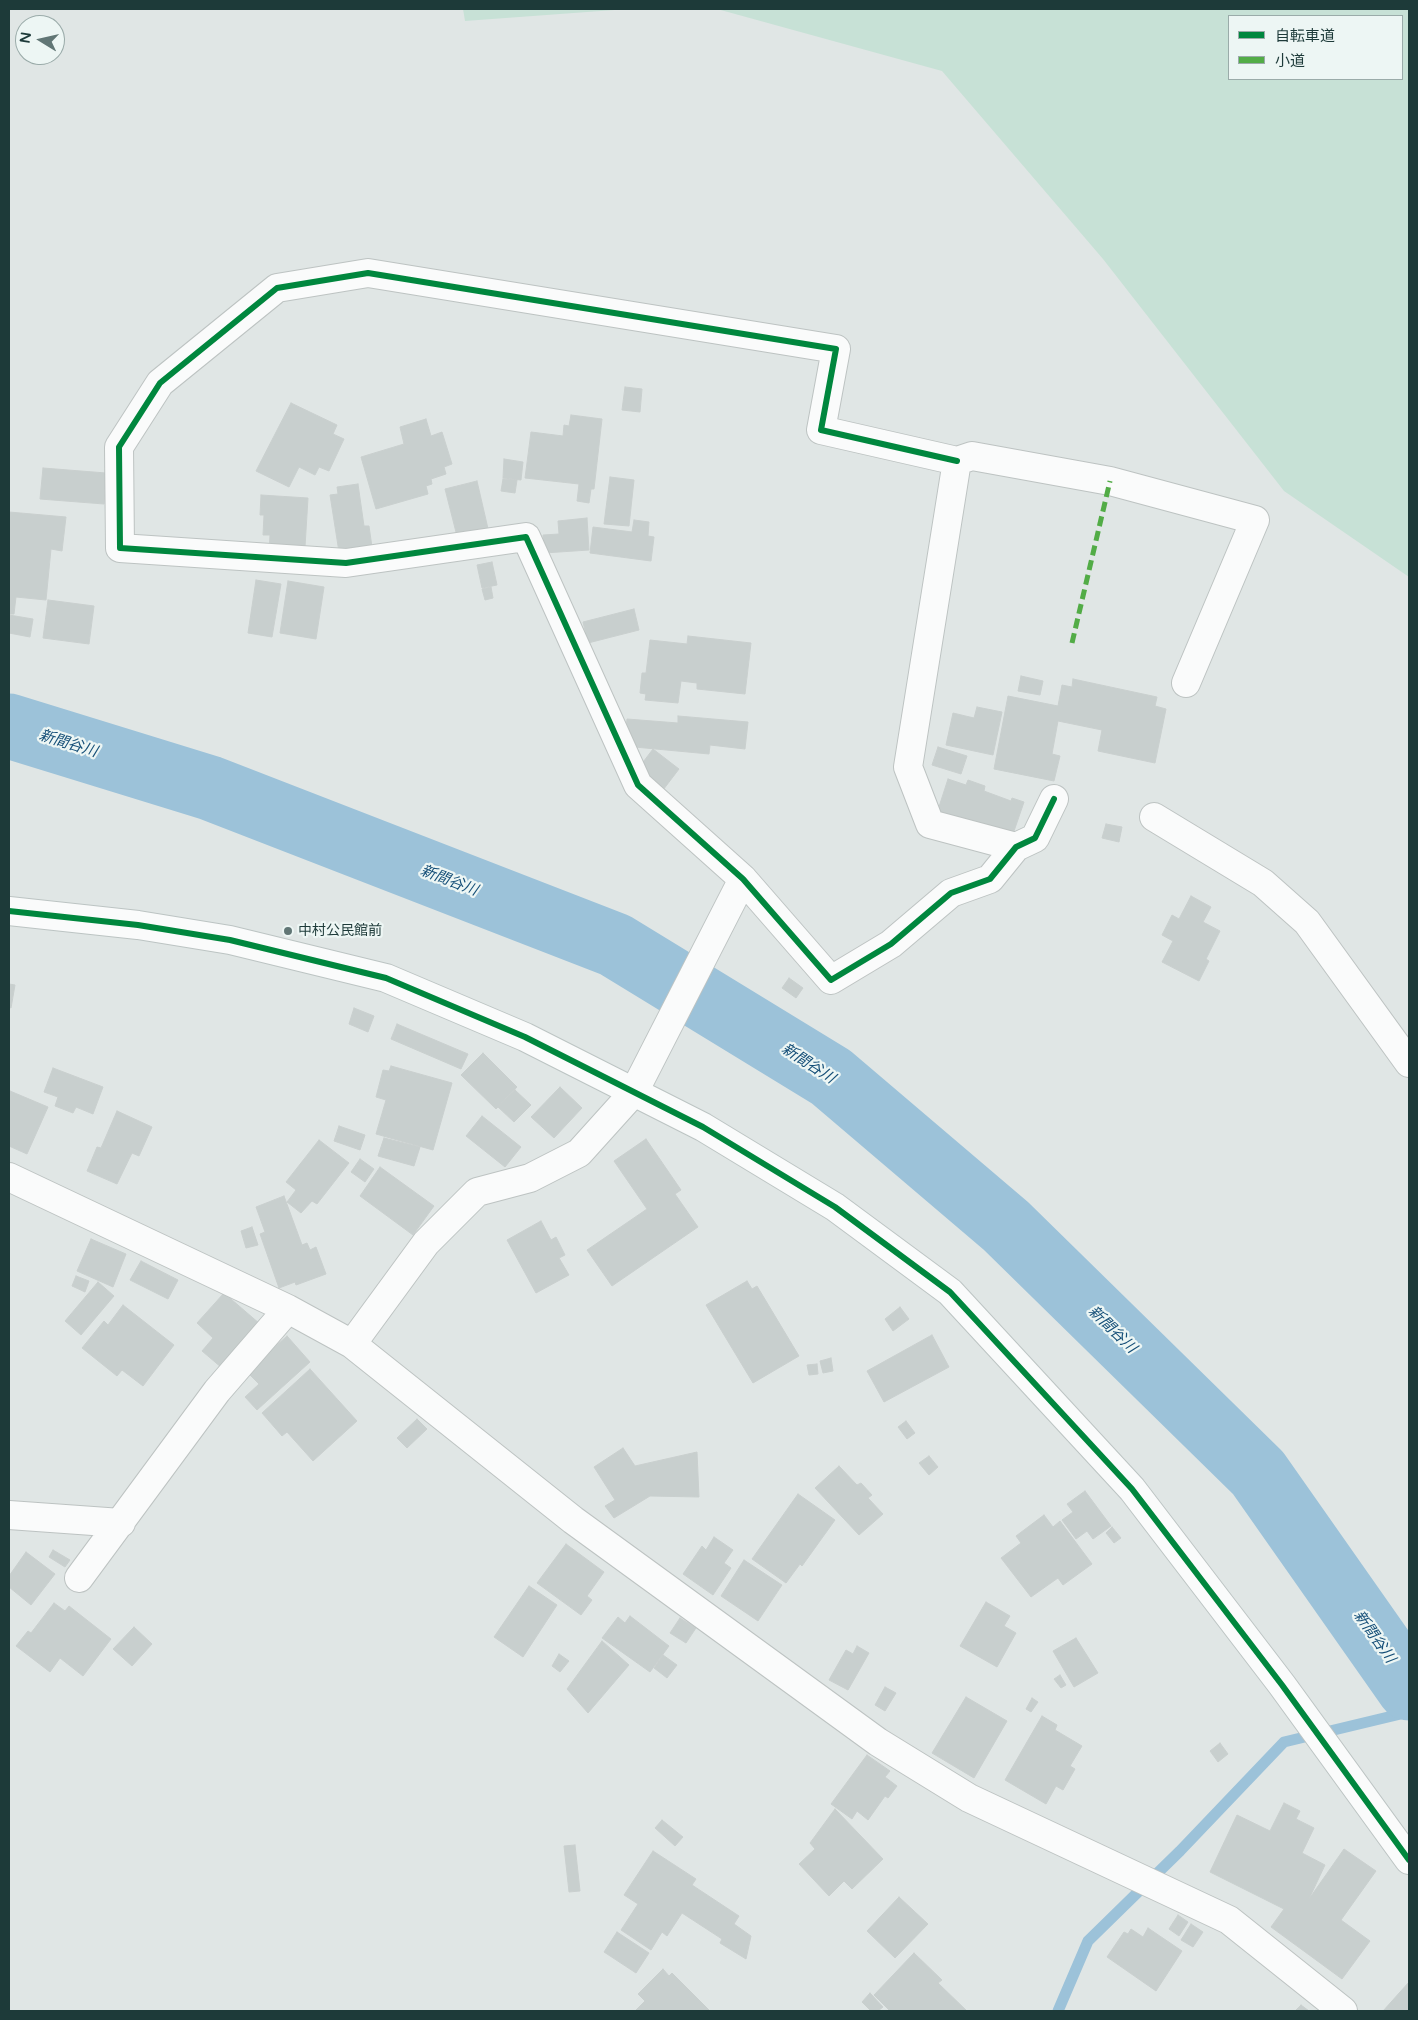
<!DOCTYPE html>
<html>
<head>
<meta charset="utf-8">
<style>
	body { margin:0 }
	#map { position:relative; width:1418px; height:2020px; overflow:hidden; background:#e0e6e5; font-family:"Varela Round","Noto Sans JP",sans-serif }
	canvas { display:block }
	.frame { position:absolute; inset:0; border:10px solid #1d3a39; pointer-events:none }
	.legend { position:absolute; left:1228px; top:15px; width:175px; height:65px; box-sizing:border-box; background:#edf6f4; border:1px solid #9aaba9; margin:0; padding:6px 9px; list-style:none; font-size:15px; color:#1d3a39 }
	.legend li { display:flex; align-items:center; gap:10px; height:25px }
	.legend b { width:25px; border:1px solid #9aaba9 }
	.north { position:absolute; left:15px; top:15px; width:50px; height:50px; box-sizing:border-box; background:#edf6f4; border:1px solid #9aaba9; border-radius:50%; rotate:279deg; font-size:14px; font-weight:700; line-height:20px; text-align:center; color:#1d3a39 }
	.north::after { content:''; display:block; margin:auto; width:18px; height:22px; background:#617675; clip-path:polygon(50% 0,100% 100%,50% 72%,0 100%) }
</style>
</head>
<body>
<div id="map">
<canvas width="1418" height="2020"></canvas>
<div class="frame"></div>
<ul class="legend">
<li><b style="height:6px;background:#00873e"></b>自転車道</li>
<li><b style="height:6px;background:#52ac46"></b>小道</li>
</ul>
<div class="north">N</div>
</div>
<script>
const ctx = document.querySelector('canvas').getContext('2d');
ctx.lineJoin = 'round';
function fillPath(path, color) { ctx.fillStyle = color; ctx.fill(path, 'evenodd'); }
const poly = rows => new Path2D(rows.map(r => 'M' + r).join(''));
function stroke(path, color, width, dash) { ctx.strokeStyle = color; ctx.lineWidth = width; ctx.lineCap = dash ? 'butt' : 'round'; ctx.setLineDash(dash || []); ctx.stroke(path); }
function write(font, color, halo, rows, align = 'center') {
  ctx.font = font + ' "Varela Round","Noto Sans JP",sans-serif'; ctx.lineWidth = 4.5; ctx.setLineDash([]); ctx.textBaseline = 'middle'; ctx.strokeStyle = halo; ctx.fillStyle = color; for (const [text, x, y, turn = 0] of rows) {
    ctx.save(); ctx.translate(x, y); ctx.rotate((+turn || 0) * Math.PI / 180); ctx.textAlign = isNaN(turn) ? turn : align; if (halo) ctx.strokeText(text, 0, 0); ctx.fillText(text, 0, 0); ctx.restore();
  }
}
fillPath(poly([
	[463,9,628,9,465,21],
	[717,9,1409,9,1409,577,1284,491,1103,259,942,71],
	[1229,16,1402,16,1402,79,1229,79]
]), '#c7e1d6');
stroke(poly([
	[1058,2011,1088,1941,1180,1851,1284,1742,1409,1712]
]), '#9cc2d9', 11);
stroke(poly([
	[9,726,210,788,615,945,831,1077,1006,1226,1258,1473,1409,1688]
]), '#9cc2d9', 65);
const building = poly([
	[625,387,642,389,640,412,622,410,625,387],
	[291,403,337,425,333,434,344,439,329,471,319,467,315,475,299,467,289,487,256,471,291,403],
	[571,415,602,419,594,489,591,489,589,503,577,501,579,484,525,478,531,432,563,436,564,425,569,426,571,415],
	[426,419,431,436,442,432,452,464,444,467,446,474,431,479,432,484,426,486,428,494,376,509,361,457,404,444,400,427,426,419],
	[504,459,523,462,521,480,503,478,504,459],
	[43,468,106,473,104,504,40,499,43,468],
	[610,477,634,480,629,526,604,524,610,477],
	[503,479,517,480,515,493,501,491,503,479],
	[477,481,489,533,458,540,445,489,477,481],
	[358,484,364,526,369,526,372,547,339,552,330,495,338,494,337,487,358,484],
	[261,495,308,498,305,547,269,555,270,535,263,535,264,515,260,515,261,495],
	[9,512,66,517,62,551,51,549,46,600,16,597,14,614,9,614,9,512],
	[587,518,589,550,544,553,543,535,559,534,558,521,587,518],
	[634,520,649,522,648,536,654,537,651,561,590,553,593,527,632,532,634,520],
	[492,562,497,585,482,588,477,565,492,562],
	[256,580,281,584,272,637,248,633,256,580],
	[288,581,324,587,316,639,280,633,288,581],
	[491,587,493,598,485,600,482,589,491,587],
	[48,600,94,606,89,644,43,638,48,600],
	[634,609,639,630,588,643,583,622,634,609],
	[9,615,33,619,30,637,9,633,9,615],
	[688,636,751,643,745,694,697,689,697,683,681,681,678,703,645,700,646,694,640,693,642,673,646,673,650,640,687,644,688,636],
	[1021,676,1043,681,1040,695,1018,691,1021,676],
	[1073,679,1157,697,1155,706,1166,709,1155,763,1098,751,1102,730,1058,721,1052,754,1060,756,1054,781,994,769,1008,696,1058,706,1062,685,1072,687,1073,679],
	[977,707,1002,712,993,755,946,745,953,713,974,718,977,707],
	[678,716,748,722,745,749,710,745,709,754,624,746,627,719,678,723,678,716],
	[938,747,967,756,961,774,932,765,938,747],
	[653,749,679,769,660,794,634,774,653,749],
	[948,779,966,785,968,780,985,786,984,791,1011,801,1012,798,1024,802,1013,834,937,813,948,779],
	[1106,824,1122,827,1119,842,1102,838,1106,824],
	[1191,896,1211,907,1203,922,1220,931,1206,959,1209,961,1199,981,1162,962,1173,941,1162,935,1172,915,1179,919,1191,896],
	[789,978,803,988,796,998,782,988,789,978],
	[9,984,15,985,11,1008,9,1007,9,984],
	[354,1008,374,1016,368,1032,349,1024,354,1008],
	[397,1024,468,1054,461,1069,391,1039,397,1024],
	[483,1053,517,1087,496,1109,461,1075,483,1053],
	[391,1066,452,1083,433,1150,376,1134,386,1100,376,1097,383,1070,389,1071,391,1066],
	[53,1068,103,1087,93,1114,76,1107,73,1113,55,1106,58,1097,44,1092,53,1068],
	[560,1087,582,1108,554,1138,531,1117,560,1087],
	[515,1090,531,1105,514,1122,498,1107,515,1090],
	[10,1091,48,1107,27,1154,9,1146,10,1091],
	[117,1111,152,1127,139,1156,132,1153,117,1184,87,1171,97,1147,101,1148,117,1111],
	[482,1116,521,1147,505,1167,466,1136,482,1116],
	[339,1126,365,1135,360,1150,334,1141,339,1126],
	[384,1138,420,1147,414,1166,378,1156,384,1138],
	[646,1139,681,1190,675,1194,698,1227,612,1286,587,1250,647,1209,614,1161,646,1139],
	[319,1140,349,1163,317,1204,312,1201,301,1213,287,1202,296,1190,286,1182,319,1140],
	[360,1159,374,1169,365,1182,351,1172,360,1159],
	[380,1167,434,1206,413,1235,360,1196,380,1167],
	[284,1196,302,1245,307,1243,310,1250,316,1247,326,1274,296,1285,295,1282,279,1288,260,1234,265,1232,256,1207,284,1196],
	[541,1221,551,1240,556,1237,565,1255,559,1258,569,1275,536,1293,507,1240,541,1221],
	[252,1227,258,1245,246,1248,241,1231,252,1227],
	[91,1239,126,1254,113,1287,77,1271,91,1239],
	[141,1261,178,1280,168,1299,130,1280,141,1261],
	[76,1276,89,1281,85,1292,72,1286,76,1276],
	[747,1281,752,1289,757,1286,799,1356,753,1383,706,1305,747,1281],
	[98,1282,114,1296,81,1335,65,1321,98,1282],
	[224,1293,260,1324,222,1368,202,1351,213,1338,197,1323,224,1293],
	[123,1305,174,1345,143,1386,122,1370,117,1376,82,1348,104,1321,108,1325,123,1305],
	[900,1307,909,1319,893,1331,885,1319,900,1307],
	[932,1335,949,1367,884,1402,867,1371,932,1335],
	[287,1336,310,1362,257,1410,245,1397,259,1384,247,1372,287,1336],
	[831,1358,833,1371,823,1373,820,1361,831,1358],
	[817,1364,818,1374,809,1375,807,1365,817,1364],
	[310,1369,357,1421,313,1461,287,1432,282,1436,262,1413,310,1369],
	[417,1419,427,1429,407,1448,397,1438,417,1419],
	[906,1421,915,1433,907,1439,898,1427,906,1421],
	[623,1448,635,1466,697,1452,699,1497,650,1496,614,1518,605,1506,615,1500,594,1467,623,1448],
	[929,1456,938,1467,929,1475,919,1463,929,1456],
	[839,1466,857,1485,861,1483,872,1495,868,1498,883,1514,859,1535,815,1488,839,1466],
	[1085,1491,1111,1526,1093,1539,1087,1531,1076,1539,1062,1520,1073,1512,1067,1504,1085,1491],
	[798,1494,835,1520,802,1566,800,1564,786,1583,752,1559,798,1494],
	[1044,1515,1053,1527,1060,1521,1092,1564,1063,1585,1058,1578,1031,1597,1001,1558,1021,1543,1016,1536,1044,1515],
	[1112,1527,1121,1538,1114,1543,1106,1533,1112,1527],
	[714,1537,733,1550,724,1563,731,1568,713,1595,683,1574,702,1546,706,1550,714,1537],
	[566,1544,604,1572,587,1596,592,1600,581,1615,537,1583,566,1544],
	[53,1550,70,1560,65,1567,49,1557,53,1550],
	[26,1552,55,1574,31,1605,9,1587,9,1576,26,1552],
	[744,1560,782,1585,758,1621,721,1596,744,1560],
	[529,1586,557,1605,523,1657,494,1637,529,1586],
	[986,1602,1010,1616,1004,1626,1016,1633,997,1667,960,1646,986,1602],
	[54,1603,65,1611,69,1606,111,1639,83,1676,60,1658,50,1672,16,1646,28,1631,31,1633,54,1603],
	[630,1616,669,1646,650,1672,602,1638,618,1617,625,1623,630,1616],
	[680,1618,696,1628,686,1643,670,1633,680,1618],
	[134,1627,152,1644,132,1666,113,1649,134,1627],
	[1076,1638,1098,1673,1074,1687,1053,1651,1076,1638],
	[602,1641,629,1665,588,1713,567,1689,602,1641],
	[857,1646,869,1653,848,1690,829,1680,846,1650,853,1654,857,1646],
	[559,1654,569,1661,560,1672,552,1666,559,1654],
	[663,1655,677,1665,667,1678,654,1668,663,1655],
	[1060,1675,1066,1685,1061,1688,1054,1679,1060,1675],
	[885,1687,896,1693,885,1711,875,1705,885,1687],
	[966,1697,1007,1721,974,1778,932,1753,966,1697],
	[1032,1698,1038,1702,1031,1712,1026,1709,1032,1698],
	[1042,1716,1057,1725,1055,1730,1082,1746,1070,1766,1075,1769,1063,1790,1056,1786,1046,1804,1005,1780,1042,1716],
	[1220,1743,1228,1754,1218,1762,1210,1751,1220,1743],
	[867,1755,890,1771,885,1777,897,1786,888,1798,885,1796,868,1820,857,1811,852,1819,831,1804,867,1755],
	[1284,1803,1300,1811,1296,1819,1314,1828,1302,1853,1325,1865,1309,1899,1344,1849,1376,1871,1341,1920,1370,1941,1342,1979,1271,1927,1284,1909,1210,1872,1237,1815,1270,1831,1284,1803],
	[835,1809,883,1859,852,1889,844,1881,829,1896,799,1864,815,1849,810,1843,835,1809],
	[662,1820,683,1837,675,1846,655,1828,662,1820],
	[575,1845,580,1891,569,1892,564,1846,575,1845],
	[653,1851,696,1879,692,1885,739,1916,734,1924,751,1936,746,1959,720,1943,722,1939,682,1913,667,1936,662,1932,651,1950,621,1930,638,1904,624,1895,653,1851],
	[899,1897,928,1924,895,1958,867,1931,899,1897],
	[1178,1915,1188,1922,1179,1936,1169,1929,1178,1915],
	[1191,1924,1203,1932,1193,1947,1181,1940,1191,1924],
	[1148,1928,1182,1951,1156,1991,1107,1957,1124,1932,1128,1934,1131,1929,1143,1937,1148,1928],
	[617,1932,649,1953,636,1973,604,1952,617,1932],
	[914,1953,942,1980,938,1983,967,2011,890,2011,874,1995,914,1953],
	[663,1969,669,1976,672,1973,710,2011,635,2011,645,2001,638,1994,663,1969],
	[1409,1982,1409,2011,1383,2011,1409,1982],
	[870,1993,883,2007,878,2011,871,2011,862,2002,870,1993],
	[1301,2005,1309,2011,1295,2011,1301,2005]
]);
fillPath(building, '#c8cfce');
stroke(building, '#c9cfce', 1);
const street = poly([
	[957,461,821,430,836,349,368,273,277,288,160,383,119,447,120,548,346,563,526,537,638,785,743,879,831,980,891,944,951,893,990,879,1016,847,1035,838,1054,799],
	[1154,817,1263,883,1307,922,1409,1063],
	[1016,847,930,824,908,767,957,461,972,456,1110,481,1255,520,1186,683],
	[9,1177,288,1309,352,1344,573,1520,878,1742,969,1798,1229,1920,1343,2011],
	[352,1344,426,1243,477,1192,530,1178,579,1153,634,1092,743,879],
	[9,1515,121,1523],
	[79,1578,217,1391,288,1309]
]);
const secondary = poly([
	[9,911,138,925,230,940,386,978,525,1037,703,1127,835,1207,950,1292,1132,1489,1282,1685,1409,1860]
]);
stroke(street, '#bdc3c2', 30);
stroke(secondary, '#bcc4c3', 30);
stroke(street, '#fafbfb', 28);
stroke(secondary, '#fafbfb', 28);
stroke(poly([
	[1072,643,1110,481]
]), '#52ac46', 5, [10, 5]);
stroke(poly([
	[957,461,821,430,836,349,368,273,277,288,160,383,119,447,120,548,346,563,526,537,638,785,743,879,831,980,891,944,951,893,990,879,1016,847,1035,838,1054,799],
	[9,911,138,925,230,940,386,978,525,1037,703,1127,835,1207,950,1292,1132,1489,1282,1685,1409,1860]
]), '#00873e', 6);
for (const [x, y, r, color] of [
	[288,931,5,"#617675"]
]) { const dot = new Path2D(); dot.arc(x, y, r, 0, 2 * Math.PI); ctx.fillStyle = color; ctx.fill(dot); stroke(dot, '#edf6f4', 2); }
write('14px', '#1d3a39', '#edf6f4', [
	["中村公民館前",298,931]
], 'left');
write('italic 15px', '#154f78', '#edf6f4', [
	["新間谷川",68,744,17],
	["新間谷川",449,881,21],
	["新間谷川",808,1064,33],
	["新間谷川",1112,1330,44],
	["新間谷川",1374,1637,55]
]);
</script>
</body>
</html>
